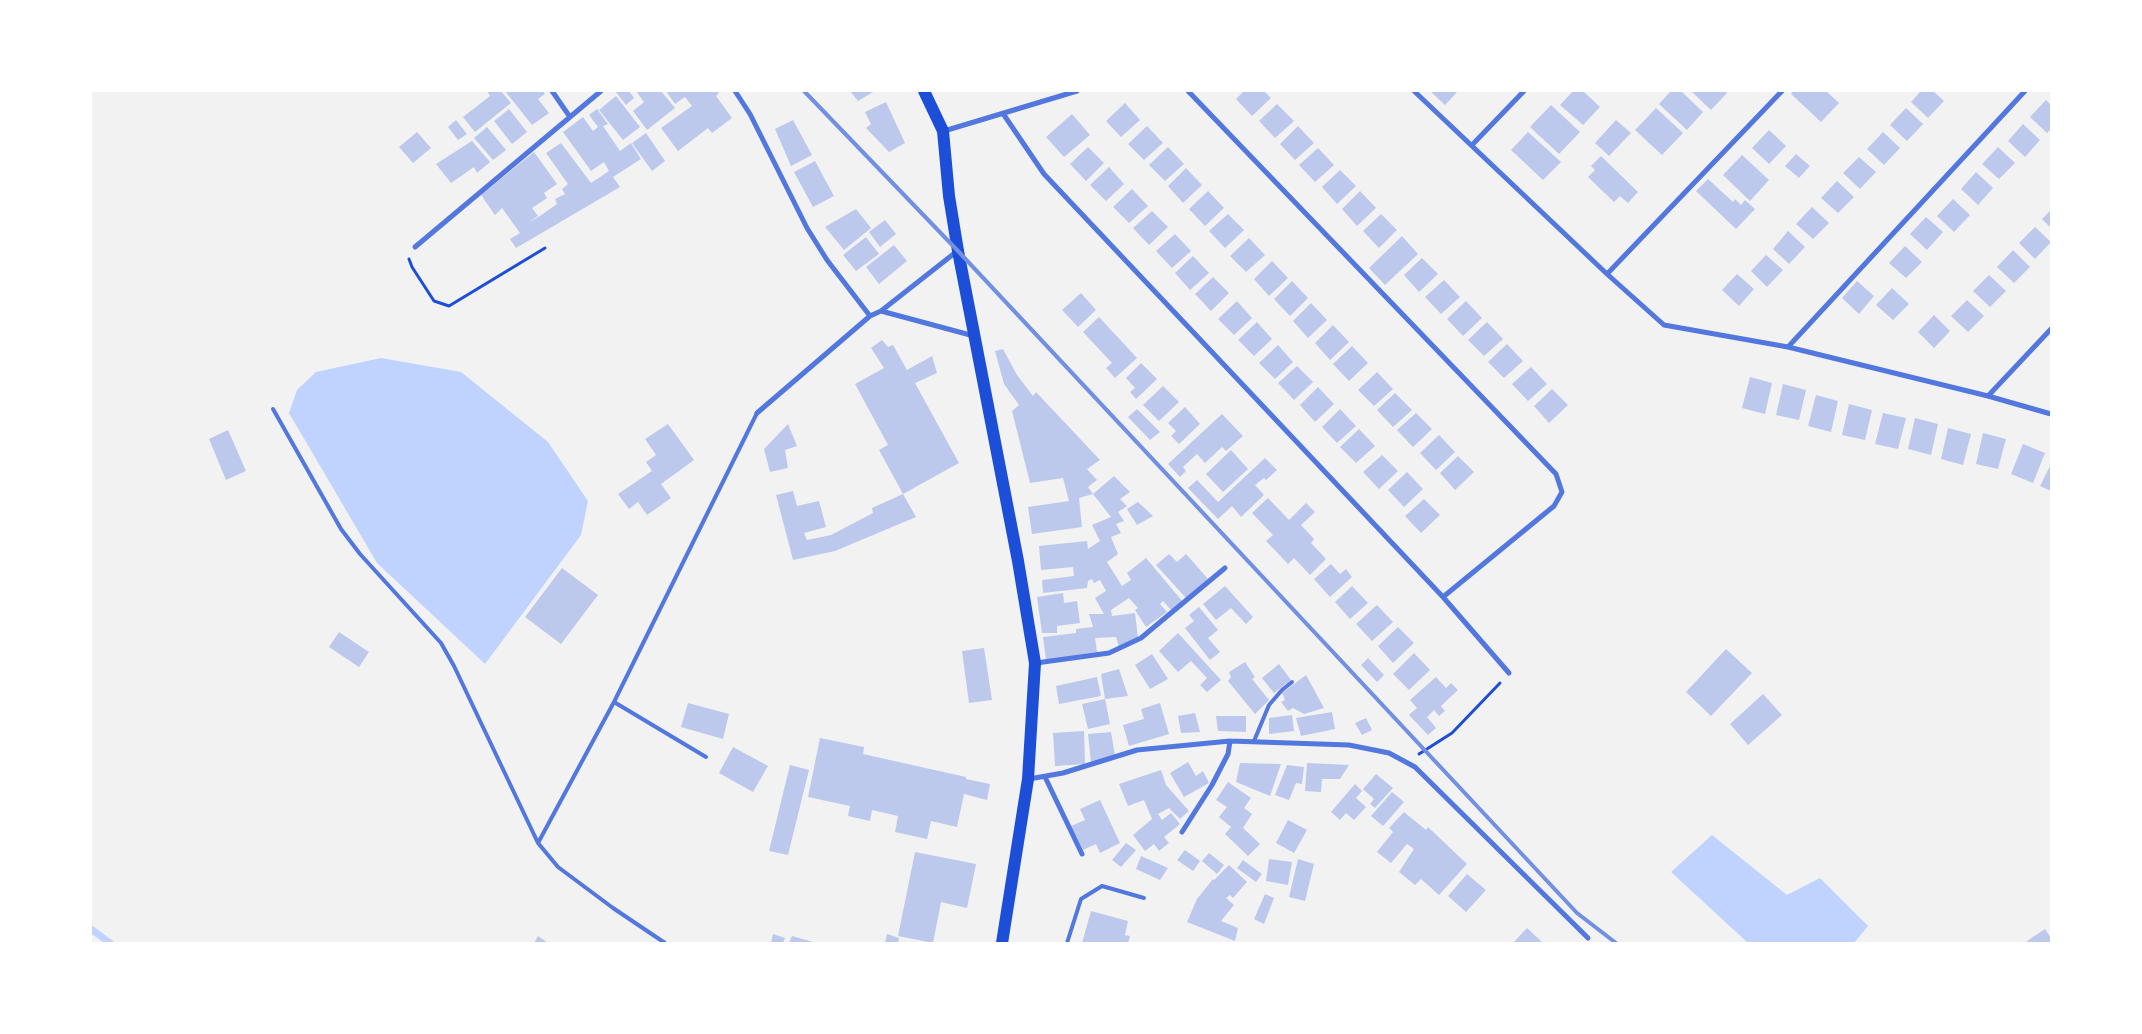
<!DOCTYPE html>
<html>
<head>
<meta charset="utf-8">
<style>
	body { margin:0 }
	#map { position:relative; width:2142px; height:1034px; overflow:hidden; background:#f2f2f2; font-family:Inter,sans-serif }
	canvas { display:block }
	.frame { position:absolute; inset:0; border:92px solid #fff; pointer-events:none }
</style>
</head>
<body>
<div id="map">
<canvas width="2142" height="1034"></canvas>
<div class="frame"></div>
</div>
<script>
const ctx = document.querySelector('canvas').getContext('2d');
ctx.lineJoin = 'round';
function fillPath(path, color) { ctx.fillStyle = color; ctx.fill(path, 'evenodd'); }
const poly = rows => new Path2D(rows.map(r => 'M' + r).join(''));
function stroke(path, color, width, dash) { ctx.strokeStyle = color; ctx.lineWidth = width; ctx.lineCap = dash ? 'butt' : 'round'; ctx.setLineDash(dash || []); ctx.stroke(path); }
fillPath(poly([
	[381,358,461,372,548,442,588,501,581,535,485,664,377,563,289,413,297,390,316,372],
	[1712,835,1787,895,1820,878,1868,926,1854,943,1748,943,1671,872]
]), '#bfd3fe');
stroke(poly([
	[91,929,110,943]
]), '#bfd3fe', 7);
fillPath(poly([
	[487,91,501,91,511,103,475,132,463,117,490,96],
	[505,91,543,91,545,94,538,99,549,113,532,125],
	[615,91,629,91,634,98,626,105],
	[636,91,661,91,675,108,647,130,633,111,644,102],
	[666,91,717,91,719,93,716,96,732,118,712,133,708,128,678,151,661,128,692,106,685,97,675,104],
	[850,91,875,91,858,101],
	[1244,91,1264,91,1271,98,1252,116,1236,99],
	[1430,91,1458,91,1445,105],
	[1573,91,1583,91,1600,107,1583,125,1560,105],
	[1671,91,1681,91,1703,112,1687,130,1659,104],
	[1691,91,1725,91,1727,93,1711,110],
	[1793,91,1826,91,1839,103,1821,122,1791,94],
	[1921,91,1933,91,1944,101,1928,118,1911,102],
	[616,96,640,127,623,140,599,110],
	[2046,100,2051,105,2051,129,2047,133,2030,117],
	[886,102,905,143,889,152,866,128,871,124,865,112],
	[1125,103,1140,120,1121,137,1106,121],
	[1277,104,1294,121,1275,138,1259,121],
	[1551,105,1580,132,1559,154,1530,127],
	[1656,108,1683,133,1662,155,1635,130],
	[1906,108,1923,124,1907,141,1890,125],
	[509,109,527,132,512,144,494,121],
	[597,109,608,124,603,126,620,151,631,143,641,159,613,177,620,187,516,248,510,239,520,233,502,208,495,215,481,195,534,152,557,184,544,193,547,198,532,208,538,216,527,223,540,216,557,204,555,199,565,194,562,189,568,184,546,153,561,143,591,183,609,171,604,162,591,171,563,132,583,117,593,131,598,127,589,115],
	[1072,114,1090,135,1064,157,1046,137],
	[456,120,467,134,458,140,448,127],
	[793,120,812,155,791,166,775,129],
	[1616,120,1631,133,1609,156,1595,143],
	[2023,124,2040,140,2025,157,2008,141],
	[1147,126,1163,143,1144,160,1128,144],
	[1298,126,1314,143,1295,160,1280,144],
	[487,127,506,150,493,160,474,138],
	[1769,130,1786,146,1769,164,1752,148],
	[417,132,431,148,413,163,399,147],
	[1528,132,1561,162,1543,180,1511,150],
	[1883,132,1900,148,1884,165,1867,149],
	[646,133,665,161,652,171,632,143],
	[472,141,490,162,477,173,474,167,451,183,436,164],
	[1088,147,1104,163,1086,181,1070,164],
	[1168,147,1184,164,1165,181,1149,165],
	[1998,147,2015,163,1999,179,1982,164],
	[1318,148,1334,165,1315,182,1299,165],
	[1796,154,1810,166,1799,178,1785,166],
	[1742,155,1769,180,1750,201,1723,175],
	[1601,156,1638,192,1628,203,1620,196,1614,202,1588,177,1595,170,1591,166],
	[1859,157,1876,172,1860,189,1843,173],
	[815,161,834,196,813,207,794,172],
	[1109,167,1124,184,1106,201,1090,185],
	[1186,168,1202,185,1183,203,1168,186],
	[1340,170,1356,186,1337,204,1322,187],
	[1976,172,1993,188,1978,205,1961,189],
	[1708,179,1733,202,1735,199,1741,205,1745,200,1755,209,1736,229,1696,191],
	[1837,181,1854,197,1838,213,1821,198],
	[1132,189,1148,206,1129,223,1113,207],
	[1208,191,1224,208,1205,226,1189,209],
	[1360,191,1376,208,1357,226,1342,209],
	[1953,199,1970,215,1954,232,1937,216],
	[1812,207,1829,223,1813,239,1796,224],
	[856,209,871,228,844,250,825,227],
	[2051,210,2051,228,2042,219],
	[1152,211,1168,227,1149,245,1133,228],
	[1228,214,1244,230,1225,248,1209,231],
	[1381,214,1397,230,1379,248,1363,231],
	[1926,217,1943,232,1927,250,1910,234],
	[885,220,896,234,880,247,869,232],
	[2035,227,2051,242,2035,259,2019,243],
	[1788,231,1805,247,1789,264,1773,249],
	[1175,234,1191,251,1172,268,1156,251],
	[1402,236,1418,254,1385,285,1369,268],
	[866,237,879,254,856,271,843,255],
	[1249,238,1265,255,1246,272,1230,256],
	[894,245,907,261,879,284,866,267],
	[1905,246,1922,262,1906,278,1889,263],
	[2013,250,2030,267,2014,283,1997,267],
	[1766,255,1783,270,1767,287,1751,271],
	[1193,256,1209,273,1190,290,1175,273],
	[1422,258,1438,274,1419,292,1404,275],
	[1272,261,1288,278,1269,296,1254,279],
	[1737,274,1754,289,1739,306,1722,290],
	[1989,275,2006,291,1990,307,1973,291],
	[1213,277,1229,293,1211,311,1195,294],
	[1444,280,1460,297,1441,314,1425,297],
	[1292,281,1308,298,1290,316,1274,299],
	[1857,281,1874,296,1859,314,1842,298],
	[1892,288,1909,304,1893,320,1876,305],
	[1081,293,1096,310,1078,327,1062,310],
	[1967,300,1984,316,1968,332,1951,316],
	[1237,301,1252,318,1234,335,1218,319],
	[1466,301,1482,318,1463,336,1447,319],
	[1311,303,1327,320,1308,338,1293,321],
	[1934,315,1950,331,1934,348,1918,332],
	[1099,317,1137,358,1115,378,1106,368,1112,363,1083,332],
	[1257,322,1272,339,1254,356,1238,340],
	[1487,322,1503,339,1484,356,1468,340],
	[1333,325,1349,342,1330,360,1315,343],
	[882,340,888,347,893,345,907,370,932,356,937,373,915,383,959,463,903,494,879,450,888,445,855,384,884,368,871,348],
	[1507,344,1523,361,1504,378,1488,362],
	[1278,345,1293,362,1275,379,1259,363],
	[1352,346,1368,363,1349,381,1333,364],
	[1003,349,1017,375,1033,396,1036,392,1100,460,1087,469,1097,480,1088,487,1093,494,1114,476,1130,492,1120,499,1127,506,1118,512,1124,521,1116,524,1121,533,1111,537,1118,554,1107,562,1122,586,1131,580,1127,573,1146,558,1183,602,1172,611,1163,601,1160,604,1167,612,1146,627,1135,610,1138,608,1129,598,1111,610,1112,616,1135,613,1138,638,1119,647,1116,637,1095,638,1097,652,1046,660,1043,637,1076,633,1076,629,1093,627,1089,614,1104,614,1095,598,1106,591,1100,580,1094,583,1092,579,1088,581,1087,588,1043,593,1042,580,1074,576,1073,567,1041,570,1039,546,1087,541,1088,549,1100,541,1092,525,1111,517,1093,494,1079,498,1082,527,1032,534,1028,507,1069,501,1063,478,1030,483,1012,411,1019,405,1004,384,995,351],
	[1141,363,1157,379,1136,399,1130,392,1135,388,1126,378],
	[1297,366,1313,382,1294,400,1278,383],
	[1531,367,1547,384,1528,401,1512,384],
	[1377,372,1393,389,1374,406,1358,390],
	[1750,377,1772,383,1765,414,1742,408],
	[1783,384,1806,390,1799,420,1776,415],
	[1163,386,1179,402,1159,421,1143,405],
	[1318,387,1334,404,1315,422,1300,405],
	[1552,389,1568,405,1549,423,1534,406],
	[1395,393,1412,410,1393,427,1377,410],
	[1816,395,1838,401,1831,432,1808,426],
	[1849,404,1872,410,1865,440,1842,435],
	[1185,407,1200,424,1179,444,1171,436,1176,431,1168,423],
	[1137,409,1160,432,1150,440,1128,417],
	[1340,409,1356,426,1337,443,1322,427],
	[1416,413,1432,429,1413,447,1397,430],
	[1883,413,1906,418,1898,449,1875,444],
	[1222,414,1243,436,1226,451,1222,447,1205,463,1197,454,1183,467,1186,471,1180,477,1168,464],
	[1915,418,1938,424,1931,455,1908,449],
	[668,424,694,460,661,484,671,498,647,515,638,502,629,509,618,494,652,471,646,462,656,455,645,439],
	[788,424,797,446,785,450,788,468,770,472,764,449],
	[1948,428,1971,434,1963,465,1941,459],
	[1359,429,1375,446,1356,463,1340,447],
	[228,430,246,471,226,480,209,439],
	[1983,433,2006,439,1998,469,1976,464],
	[1439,435,1455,452,1436,470,1420,453],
	[2023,444,2045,453,2033,483,2011,474],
	[1231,450,1248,469,1223,492,1206,474],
	[1382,455,1398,471,1379,489,1363,472],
	[1458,456,1474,472,1455,490,1440,473],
	[1265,458,1277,470,1266,480,1264,478,1255,485,1264,495,1241,517,1232,506,1218,519,1188,488,1197,480,1218,502],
	[2051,464,2051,491,2040,486],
	[1407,472,1423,489,1404,507,1388,490],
	[793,491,797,506,819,501,826,527,804,533,807,540,831,535,873,513,872,508,903,494,916,517,835,551,793,560,776,495],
	[1268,498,1289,520,1306,503,1315,512,1301,525,1314,539,1311,543,1326,559,1310,575,1294,558,1288,564,1266,541,1273,535,1252,513],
	[1424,499,1440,515,1421,533,1405,516],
	[1138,502,1153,516,1137,525,1127,509],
	[1169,554,1177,562,1186,554,1208,579,1186,598,1156,565],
	[1331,564,1340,574,1346,569,1352,577,1330,597,1314,579],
	[562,568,598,595,561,644,525,617],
	[1225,586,1253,617,1246,624,1231,608,1216,620,1203,604],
	[1352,586,1368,603,1350,619,1335,602],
	[1063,593,1064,603,1077,601,1080,623,1057,626,1057,633,1042,633,1037,597],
	[1377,605,1393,622,1372,641,1356,624],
	[1199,607,1218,630,1208,638,1220,652,1210,660,1185,628,1194,621,1189,615],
	[1398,627,1414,643,1393,663,1378,646],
	[339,632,369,652,359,667,329,647],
	[1178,633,1221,680,1207,692,1200,685,1207,678,1191,661,1178,672,1159,651],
	[984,648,992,700,969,703,962,651],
	[1726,649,1752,673,1711,716,1686,692],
	[1414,653,1430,670,1409,690,1393,674],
	[1152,654,1168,679,1150,689,1135,665],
	[1368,658,1384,675,1377,682,1361,665],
	[1245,662,1255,677,1252,679,1269,700,1255,714,1228,681,1231,677,1229,672],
	[1279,664,1291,680,1274,693,1262,678],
	[1119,669,1128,696,1105,699,1101,674],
	[1306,675,1324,708,1304,714,1293,708,1288,711,1281,702,1285,700,1282,693],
	[1097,677,1101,696,1059,704,1056,686],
	[1436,677,1446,688,1451,683,1458,690,1441,706,1445,711,1439,716,1434,710,1427,717,1436,728,1428,735,1409,715,1417,708,1410,700],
	[1763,694,1782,715,1748,745,1730,724],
	[1105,699,1110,724,1088,729,1082,704],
	[688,703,729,714,723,739,681,727],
	[1160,703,1169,734,1129,746,1123,725,1144,719,1141,709],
	[1332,712,1335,729,1301,736,1296,718],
	[1195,713,1200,732,1181,733,1178,716],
	[1292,715,1294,731,1269,734,1269,718],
	[1216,716,1246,716,1246,732,1218,731],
	[1366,718,1372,730,1362,735,1355,723],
	[1084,731,1085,764,1055,766,1053,733],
	[1111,732,1115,756,1091,762,1088,734],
	[820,738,864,747,863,754,966,777,966,779,990,784,987,800,964,794,957,827,931,821,927,839,895,832,898,816,872,810,870,821,848,816,850,806,808,797],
	[733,747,768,766,753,792,719,773],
	[1188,762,1196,776,1203,771,1209,783,1184,797,1170,773],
	[1240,763,1281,764,1270,796,1236,782],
	[1307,763,1349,765,1340,779,1322,779,1321,792,1305,791],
	[790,765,809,770,788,855,769,851],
	[1287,765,1304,767,1302,784,1296,783,1289,800,1275,795],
	[1161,770,1166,785,1189,811,1180,819,1169,808,1158,814,1162,820,1171,813,1180,824,1164,837,1169,843,1159,851,1154,844,1145,851,1133,835,1152,819,1144,800,1128,806,1119,784],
	[1376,774,1393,788,1375,808,1370,804,1374,799,1363,789],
	[1228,782,1251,798,1244,808,1252,814,1243,828,1260,844,1248,856,1225,834,1231,827,1219,817,1227,807,1216,800],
	[1355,784,1362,791,1356,798,1366,807,1354,820,1346,813,1340,820,1331,812],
	[1392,792,1404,802,1383,826,1371,816],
	[1100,800,1120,843,1100,853,1096,844,1083,850,1071,826,1085,820,1080,809],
	[1404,812,1426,830,1428,827,1467,864,1439,895,1421,879,1415,885,1399,872,1414,849,1407,844,1391,863,1377,852,1393,832,1389,828],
	[1288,820,1307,830,1294,853,1276,843],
	[1126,843,1136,850,1121,867,1112,860],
	[1185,850,1200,861,1193,871,1177,860],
	[915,852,976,864,967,908,941,902,933,943,898,936],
	[1209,853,1224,865,1217,874,1202,861],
	[1141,856,1168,868,1160,880,1136,869],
	[1269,859,1292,862,1288,885,1266,881],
	[1298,859,1314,864,1305,901,1289,897],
	[1243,860,1262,874,1256,882,1237,868],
	[1229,865,1247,882,1233,898,1230,895,1226,898,1234,905,1221,921,1238,928,1235,941,1187,922,1197,899,1213,879,1214,880],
	[1467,874,1486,890,1466,912,1448,896],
	[1265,894,1274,898,1264,924,1254,919],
	[1091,911,1128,921,1125,935,1130,936,1128,943,1082,943],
	[1527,928,1543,943,1513,943],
	[2045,929,2051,938,2051,943,2028,943,2027,941],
	[773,934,785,938,783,943,771,943],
	[887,934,899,938,898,943,885,943],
	[538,936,548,943,534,943],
	[792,936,813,942,813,943,789,943]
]), '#bdc9ec');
stroke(poly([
	[409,259,412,267,434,301,449,306,545,248],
	[1419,754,1452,733,1500,683]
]), '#1d4ed8', 3);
stroke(poly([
	[273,409,341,529,360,554,441,643,454,666,538,843],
	[614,702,706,757],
	[1254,741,1269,705,1282,690,1292,682],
	[665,943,613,908,558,867,538,843,614,702,757,413],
	[1067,943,1081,899,1102,886,1144,898]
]), '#5277de', 4);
stroke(poly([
	[552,91,570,117],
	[735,91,750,114,807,228,827,260,870,316],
	[1188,91,1556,474,1562,492,1554,506,1443,597],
	[1414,91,1607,274,1664,325,1788,347,1988,396,2051,414],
	[1004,115,1044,174,1443,597,1509,673],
	[944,131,1077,91],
	[1472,145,1524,91],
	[415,247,601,91],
	[1607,274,1782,91],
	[881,311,974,336],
	[1788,347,2025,91],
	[1988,396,2051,329],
	[757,413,870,316,881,311,956,252],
	[1036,663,1109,653,1141,638,1225,568],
	[1045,777,1082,854],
	[1029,779,1063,773,1137,750,1230,741,1349,745,1389,753,1415,767,1588,938],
	[1182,832,1212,785,1228,754,1230,741]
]), '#5277de', 5);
stroke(poly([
	[924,91,943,131,949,196,958,251,1018,561,1035,663,1028,779,1002,943]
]), '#1d4ed8', 12);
stroke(poly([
	[804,91,958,251,1577,913,1616,943]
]), '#7290e2', 4);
</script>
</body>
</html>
